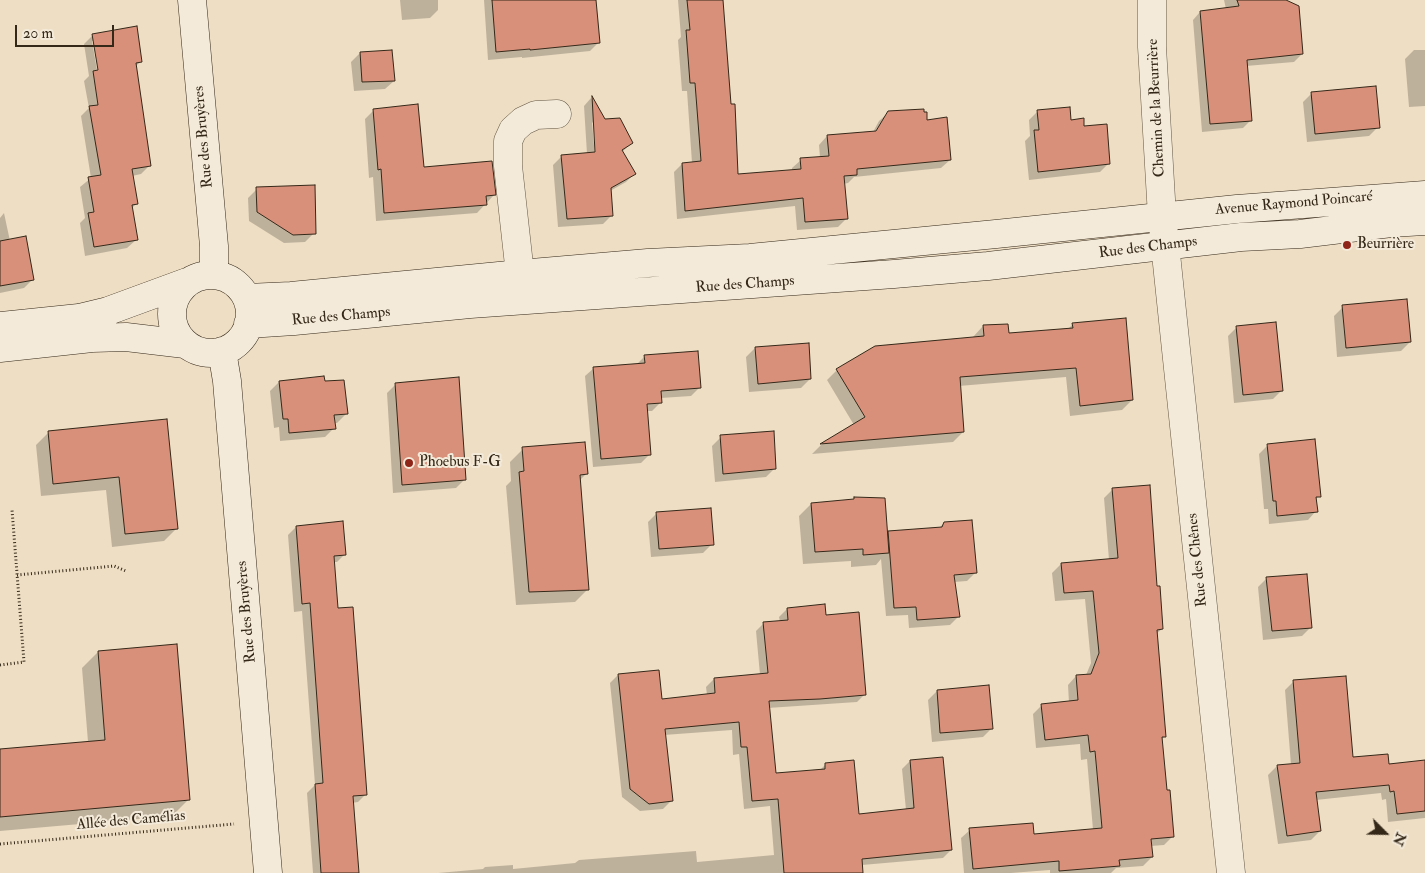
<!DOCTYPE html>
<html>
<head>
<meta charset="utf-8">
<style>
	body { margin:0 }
	#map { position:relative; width:1425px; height:873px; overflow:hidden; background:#eedec4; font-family:"IM FELL Double Pica",serif }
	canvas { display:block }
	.north { position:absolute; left:1360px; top:808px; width:50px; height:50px; -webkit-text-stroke:4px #f4ead9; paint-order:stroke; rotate:113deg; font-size:14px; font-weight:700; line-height:20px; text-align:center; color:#342818 }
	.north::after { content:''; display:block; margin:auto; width:18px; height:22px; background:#342818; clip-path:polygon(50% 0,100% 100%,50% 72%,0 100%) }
	.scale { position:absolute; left:15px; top:25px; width:99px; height:22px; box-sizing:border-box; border:2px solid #342818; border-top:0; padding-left:6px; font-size:15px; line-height:18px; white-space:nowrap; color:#342818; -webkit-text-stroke:4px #f4ead9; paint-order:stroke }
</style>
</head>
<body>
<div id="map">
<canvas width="1425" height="873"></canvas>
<div class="north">N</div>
<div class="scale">20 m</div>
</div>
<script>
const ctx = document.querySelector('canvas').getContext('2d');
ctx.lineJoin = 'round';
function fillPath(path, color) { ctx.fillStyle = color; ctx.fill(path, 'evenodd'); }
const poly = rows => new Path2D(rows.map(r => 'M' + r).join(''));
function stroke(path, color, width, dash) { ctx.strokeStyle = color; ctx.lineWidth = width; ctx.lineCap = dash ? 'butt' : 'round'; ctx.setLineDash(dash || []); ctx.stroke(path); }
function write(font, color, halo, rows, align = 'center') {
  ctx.font = font + ' "IM FELL Double Pica",serif'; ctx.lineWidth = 4; ctx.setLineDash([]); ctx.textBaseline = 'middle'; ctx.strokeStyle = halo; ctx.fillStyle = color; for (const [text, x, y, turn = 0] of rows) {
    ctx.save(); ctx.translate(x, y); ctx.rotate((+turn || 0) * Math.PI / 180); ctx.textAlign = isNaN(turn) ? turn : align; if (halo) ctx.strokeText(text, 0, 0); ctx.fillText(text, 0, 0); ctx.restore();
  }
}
fillPath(poly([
	[400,0,438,0,438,10,430,18,402,20],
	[484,0,595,0,598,43,590,51,522,58,522,57,488,60],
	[678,0,722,0,737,175,792,171,792,168,801,160,820,158,819,145,827,136,873,132,879,121,888,113,926,121,950,160,941,168,854,177,848,183,843,184,846,219,838,227,797,230,795,206,677,219,674,172,682,164,692,163,687,91,682,91,678,40,681,37],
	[1224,0,1283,0,1302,54,1294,62,1246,66,1251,120,1243,128,1202,132,1193,20,1200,12,1226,9],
	[93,35,141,61,136,66,150,165,141,174,132,176,136,204,131,209,136,240,127,248,85,256,80,223,85,218,80,187,91,178,81,116,89,108,84,81,89,76,84,44],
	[92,41,95,41,100,76,98,76],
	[1414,50,1425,50,1425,106,1409,107,1405,59],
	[360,53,394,81,385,89,354,91,351,62],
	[1312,93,1378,127,1369,136,1307,142,1303,102],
	[591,98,604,121,632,143,622,152,634,174,626,182,610,191,612,215,603,224,558,227,553,165,562,156,587,154,584,106],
	[592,122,595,125,597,158,595,158],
	[374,110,423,168,494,195,477,213,376,221,373,177,369,178,365,119],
	[1038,111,1070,121,1083,128,1109,163,1100,172,1029,180,1025,141,1030,136,1029,120],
	[257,189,314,233,305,242,284,243,249,221,248,198],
	[4,213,10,241,33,279,24,288,0,293,0,218],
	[1343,307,1410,342,1401,351,1337,357,1334,316],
	[1073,324,1132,400,1122,410,1070,416,1066,377,959,386,963,432,953,442,812,454,821,445,854,425,827,380,837,370,973,339,973,337,983,326,1008,334,1067,330],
	[1237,327,1282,390,1273,399,1234,403,1228,336],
	[755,348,810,379,801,388,749,392,746,357],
	[645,356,700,387,691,396,661,398,661,402,652,411,646,411,650,454,641,463,593,467,585,376,594,368,636,365],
	[279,382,324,382,346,414,337,423,334,423,334,428,325,437,280,441,279,427,274,428,270,391],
	[396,384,465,479,456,488,393,493,387,393],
	[166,420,177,528,164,541,112,547,106,490,41,496,36,445,49,432],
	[721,437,775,468,766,477,715,482,712,446],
	[1268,445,1319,496,1315,500,1316,511,1308,520,1269,524,1268,509,1264,509,1259,454],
	[523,449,586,474,579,481,588,589,575,602,516,605,506,486,511,481,510,462],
	[1113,489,1156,588,1162,629,1156,634,1165,736,1161,740,1166,792,1173,836,1164,845,1151,846,1152,857,1143,866,1116,868,1111,873,1050,873,1050,870,1011,873,964,873,961,838,970,830,1033,835,1093,830,1087,759,1081,760,1080,744,1036,748,1033,714,1042,705,1069,703,1068,685,1076,676,1086,675,1091,663,1085,599,1055,601,1052,573,1061,564,1109,560,1104,498],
	[855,498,887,534,888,533,939,528,944,523,976,572,967,581,954,582,958,617,950,625,909,628,908,615,886,616,881,559,876,565,851,567,851,561,803,564,799,516,811,504,852,501],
	[657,513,712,544,703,553,651,557,648,522],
	[296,527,345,554,337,562,333,562,337,609,366,794,358,802,352,803,358,873,313,873,307,793,315,785,302,611,294,612,288,535],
	[1267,578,1311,627,1302,636,1263,640,1258,587],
	[787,609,825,616,865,694,857,702,768,708,774,774,819,771,825,765,857,815,906,810,902,769,910,761,951,850,943,858,862,865,862,873,438,873,483,869,485,867,513,865,513,869,575,863,579,860,696,851,697,862,774,855,770,806,744,809,739,754,733,755,732,730,664,735,671,801,663,809,640,811,622,797,610,683,618,675,661,700,707,695,706,687,714,679,760,675,756,631,764,623,780,622,779,617],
	[98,652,188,800,172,816,0,831,0,750,88,742,82,668],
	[1294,681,1352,759,1388,765,1425,762,1425,818,1388,822,1386,799,1382,800,1381,793,1316,800,1320,831,1311,840,1278,844,1268,775,1277,766,1291,765,1285,690],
	[937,691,992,728,983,737,932,742,928,700]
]), '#0003');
const building = poly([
	[492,0,596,0,600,43,530,50,530,49,496,52,492,0],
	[687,0,723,0,731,104,735,104,738,174,801,169,800,158,829,156,827,135,876,131,888,111,924,109,924,112,927,112,927,120,947,117,951,160,857,169,857,175,844,176,848,219,805,222,803,198,685,211,682,163,701,161,695,83,690,83,686,30,690,30,687,0],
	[1237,0,1286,0,1299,6,1303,54,1247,60,1252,121,1210,124,1200,11,1239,6,1237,0],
	[137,26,142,62,136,63,151,166,132,169,138,204,132,205,138,240,94,247,88,213,94,212,88,177,101,175,89,106,98,105,93,71,98,70,92,34,137,26],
	[392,50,395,81,362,82,360,52,392,50],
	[1376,86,1380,128,1315,134,1311,92,1376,86],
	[592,96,605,119,620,118,633,143,622,150,636,174,611,188,613,216,567,219,561,155,595,152,592,96],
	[418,104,424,167,492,161,496,195,486,196,487,205,384,213,381,169,378,170,373,109,418,104],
	[1070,107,1071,120,1084,118,1084,126,1107,124,1110,164,1038,172,1034,130,1039,130,1037,110,1070,107],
	[315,185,316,234,293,235,257,212,256,187,315,185],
	[26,236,34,280,0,286,0,241,26,236],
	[1407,299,1411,342,1346,348,1342,305,1407,299],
	[1126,318,1133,400,1080,406,1076,368,960,377,964,432,820,444,865,417,836,369,875,346,984,336,983,325,1008,324,1009,333,1073,328,1072,323,1126,318],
	[1276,322,1283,391,1243,395,1236,326,1276,322],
	[809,343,811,379,758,384,755,347,809,343],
	[698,351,701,388,661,391,662,403,647,404,651,455,601,459,593,367,645,363,644,355,698,351],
	[324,376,325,381,344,380,348,414,334,415,336,429,289,433,288,419,283,419,279,381,324,376],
	[459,377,466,480,402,485,395,383,459,377],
	[167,419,178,529,125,534,119,477,53,484,48,431,167,419],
	[774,431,776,469,723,474,720,435,774,431],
	[1315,439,1321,497,1316,497,1318,512,1277,516,1276,501,1273,501,1267,444,1315,439],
	[585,442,588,474,580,475,589,590,529,592,519,472,524,471,522,447,585,442],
	[1150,485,1157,586,1160,586,1163,629,1157,630,1166,737,1162,737,1167,790,1170,790,1174,837,1151,839,1153,857,1119,860,1120,866,1059,871,1059,861,973,869,969,828,1033,823,1034,834,1102,828,1095,751,1090,752,1088,735,1045,740,1041,704,1078,700,1076,675,1091,674,1099,653,1093,591,1064,593,1061,563,1118,558,1112,488,1150,485],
	[854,497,885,498,889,553,863,555,863,549,815,552,811,503,854,499,854,497],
	[711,508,714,545,659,549,656,512,711,508],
	[972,520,977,573,954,575,960,617,917,620,916,607,894,608,888,531,942,527,944,522,972,520],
	[343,521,346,555,334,556,338,608,353,607,367,795,353,796,359,873,321,873,315,784,323,783,310,603,302,604,296,526,343,521],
	[1307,574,1312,628,1272,631,1266,577,1307,574],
	[825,604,826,615,859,612,866,695,820,699,769,701,776,773,825,769,825,763,854,760,859,814,914,808,910,760,943,757,952,850,862,859,863,873,784,873,778,799,752,801,747,747,741,747,739,722,665,729,673,801,649,804,630,789,618,674,659,670,662,699,715,693,714,678,768,673,763,622,788,620,787,608,825,604],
	[177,644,190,800,0,817,0,749,105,740,98,651,177,644],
	[1346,676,1353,757,1388,754,1389,764,1425,760,1425,811,1397,814,1394,791,1390,792,1389,785,1316,792,1321,831,1287,836,1277,765,1300,763,1293,680,1346,676],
	[989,685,993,729,940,733,937,690,989,685]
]);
fillPath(building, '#d9907b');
stroke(building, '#342818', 1);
const street = poly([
	[1152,0,1152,47,1162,216,1231,873],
	[520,274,508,166,508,141,513,130,523,121,536,115,557,114]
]);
const secondary = poly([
	[192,0,214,246,214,275],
	'172 314a39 39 0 1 1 78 0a39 39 0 1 1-78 0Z',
	[247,298,291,296,520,274,648,263,750,258,996,234,1237,209,1425,195],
	[248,324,294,321,470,304,894,274,988,266,1241,237,1300,234,1391,223,1425,221],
	[0,326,79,318,108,311,187,282],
	[0,348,92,338,126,337,185,344],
	[222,351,227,381,268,873]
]);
stroke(street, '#625643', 29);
stroke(secondary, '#342818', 29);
stroke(poly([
	[17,575,114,566,126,571],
	[0,665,24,662,12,510],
	[0,844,234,824]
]), '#342818', 3, [1, 2.5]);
stroke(street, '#f4ead9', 28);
stroke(secondary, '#f4ead9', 28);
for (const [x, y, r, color] of [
	[1347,245,5,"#8f2418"],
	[409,463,5,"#8f2418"]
]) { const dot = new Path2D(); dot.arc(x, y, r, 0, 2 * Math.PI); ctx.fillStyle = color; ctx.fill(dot); stroke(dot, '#f4ead9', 2); }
write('15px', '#342818', '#f4ead9', [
	["Chemin de la Beurrière",1157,108,-93],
	["Rue des Bruyères",204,137,-95],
	["Avenue Raymond Poincaré",1294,204,-5],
	["Rue des Champs",1148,248,-7],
	["Rue des Champs",745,285,-4],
	["Rue des Champs",341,317,-5],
	["Rue des Chênes",1198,560,-96],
	["Rue des Bruyères",247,612,-95],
	["Allée des Camélias",131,821,-5]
]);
write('15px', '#342818', '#f4ead9', [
	["Beurrière",1357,245],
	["Phoebus F-G",419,463]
], 'left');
</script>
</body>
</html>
